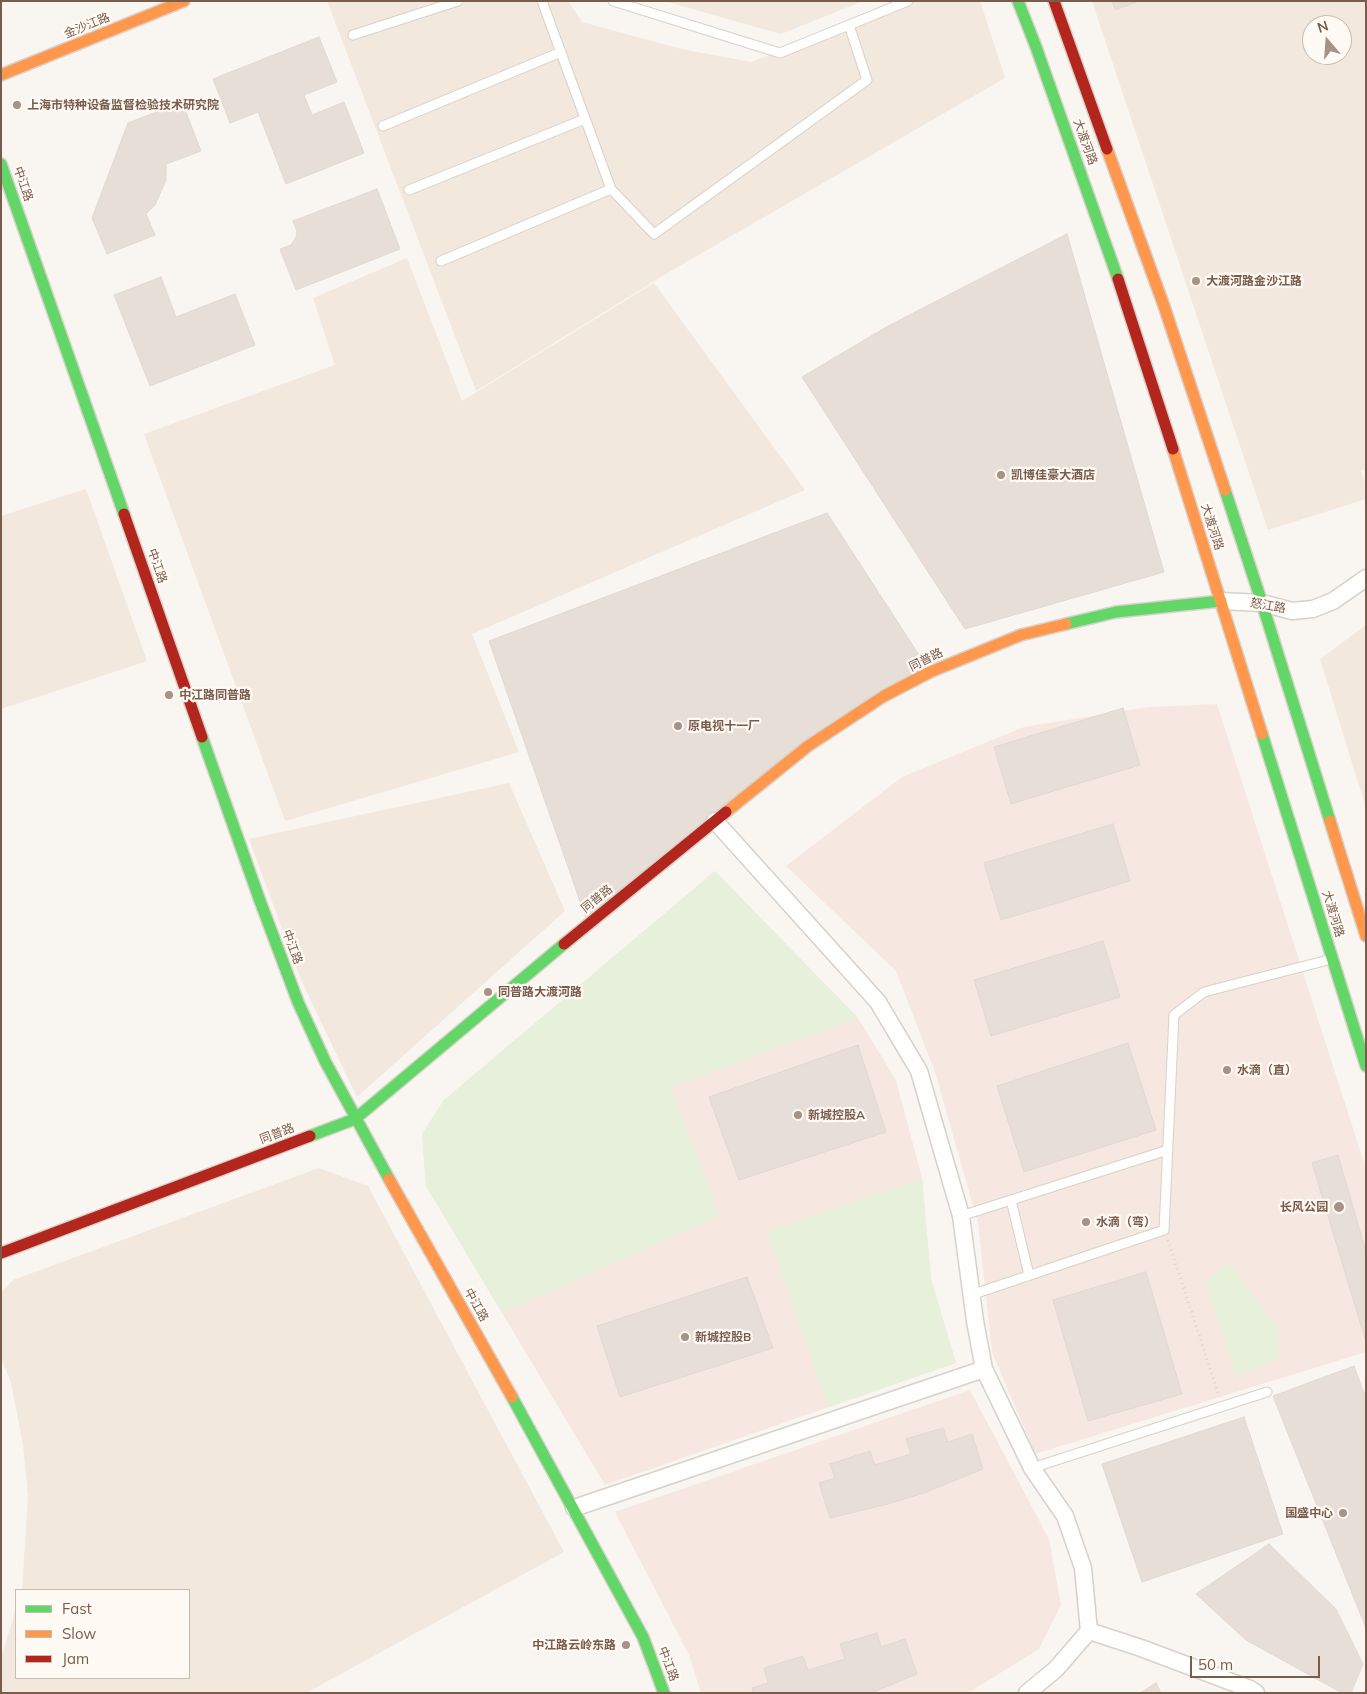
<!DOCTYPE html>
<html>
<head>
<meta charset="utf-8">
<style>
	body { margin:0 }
	#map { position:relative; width:1367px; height:1694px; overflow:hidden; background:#f9f5f0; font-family:Mulish,sans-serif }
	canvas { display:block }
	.frame { position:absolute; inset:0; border:2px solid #7a5c4d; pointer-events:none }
	.legend { position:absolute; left:15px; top:1589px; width:175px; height:90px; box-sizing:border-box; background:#fffaf3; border:1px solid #cabbb1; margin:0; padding:6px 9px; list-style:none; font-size:15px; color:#7a5c4d }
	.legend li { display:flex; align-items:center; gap:10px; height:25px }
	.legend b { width:25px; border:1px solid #cabbb1 }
	.north { position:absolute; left:1302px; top:15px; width:50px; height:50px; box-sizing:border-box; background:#fffaf3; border:1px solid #cabbb1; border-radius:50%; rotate:342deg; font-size:14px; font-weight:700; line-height:20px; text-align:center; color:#7a5c4d }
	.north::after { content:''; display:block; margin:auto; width:18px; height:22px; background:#a69286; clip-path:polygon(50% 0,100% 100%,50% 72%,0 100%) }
	.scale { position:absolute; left:1190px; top:1656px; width:130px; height:22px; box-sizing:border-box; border:2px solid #7a5c4d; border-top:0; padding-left:6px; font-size:15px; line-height:18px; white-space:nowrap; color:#7a5c4d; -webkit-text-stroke:4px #fffaf3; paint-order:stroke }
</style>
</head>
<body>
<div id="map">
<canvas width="1367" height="1694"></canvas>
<div class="frame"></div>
<ul class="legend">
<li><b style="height:6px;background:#63d668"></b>Fast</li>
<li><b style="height:6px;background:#ff974d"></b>Slow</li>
<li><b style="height:6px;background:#b3261e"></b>Jam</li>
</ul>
<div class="north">N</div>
<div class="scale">50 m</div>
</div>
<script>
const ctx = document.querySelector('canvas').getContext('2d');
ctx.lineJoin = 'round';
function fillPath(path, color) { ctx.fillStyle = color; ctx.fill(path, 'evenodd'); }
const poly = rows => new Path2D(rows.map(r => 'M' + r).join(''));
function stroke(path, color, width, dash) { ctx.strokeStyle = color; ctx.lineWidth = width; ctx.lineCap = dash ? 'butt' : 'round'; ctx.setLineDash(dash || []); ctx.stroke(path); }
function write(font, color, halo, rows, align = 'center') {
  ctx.font = font + ' Mulish,"Noto Sans SC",sans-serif'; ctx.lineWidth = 4.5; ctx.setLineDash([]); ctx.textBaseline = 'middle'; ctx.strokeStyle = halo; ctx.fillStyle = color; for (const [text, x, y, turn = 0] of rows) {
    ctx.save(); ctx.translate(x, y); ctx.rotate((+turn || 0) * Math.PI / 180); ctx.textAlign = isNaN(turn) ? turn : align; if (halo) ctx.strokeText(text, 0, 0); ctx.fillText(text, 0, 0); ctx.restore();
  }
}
fillPath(poly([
	[327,1,568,1,582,22,681,49,751,62,831,32,908,1,980,1,1005,78,669,272,476,391],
	[664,1,863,1,781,34],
	[1092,1,1366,1,1366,469,1361,471,1366,485,1366,499,1268,530],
	[1312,25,1342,25,1342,55,1312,55],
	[407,258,462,401,654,283,805,490,472,634,519,752,285,821,144,434,335,365,313,298],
	[86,489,147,661,1,709,1,516],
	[1366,625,1366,808,1320,659],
	[509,783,565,911,357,1097,301,980,249,839],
	[319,1168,368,1186,564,1552,306,1693,1,1693,1,1659,16,1608,16,1678,189,1678,189,1590,22,1590,28,1496,23,1444,11,1383,1,1358,1,1293,13,1280]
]), '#f2e8de');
fillPath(poly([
	[1217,704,1366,1169,1366,1352,1035,1454,992,1352,978,1223,935,1072,896,971,786,866,902,777,1024,727,1148,707],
	[715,871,858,1018,896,1080,922,1178,931,1279,956,1363,605,1485,426,1186,422,1134,444,1100],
	[970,1390,1049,1539,1061,1605,1039,1649,968,1693,701,1693,689,1655,615,1512]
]), '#f6e8e1');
fillPath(poly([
	[715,871,858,1018,671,1087,719,1216,502,1313,426,1186,422,1134,444,1100],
	[922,1178,931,1279,956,1363,828,1407,767,1231],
	[1228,1262,1278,1328,1279,1359,1236,1377,1206,1282]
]), '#e7f0db');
const building = poly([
	[1112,1,1139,1,1115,10,1112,1],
	[319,37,337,82,304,95,312,115,344,102,364,153,286,184,258,112,230,123,213,79,319,37],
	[182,102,201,151,166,164,166,180,155,205,146,214,155,235,107,254,92,218,128,123,182,102],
	[377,189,400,249,296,290,280,249,291,245,296,237,297,231,293,221,377,189],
	[1067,234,1164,572,965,629,802,377,888,326,1067,234],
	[161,277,176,317,235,294,255,345,150,386,114,295,161,277],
	[827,513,930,672,808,746,588,924,489,641,827,513],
	[1123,708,1140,765,1011,804,994,747,1123,708],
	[1113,824,1130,881,1001,920,984,863,1113,824],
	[1103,941,1120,997,991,1036,974,980,1103,941],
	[1128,1043,1156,1130,1024,1172,997,1086,1128,1043],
	[858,1045,886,1132,739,1180,709,1097,858,1045],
	[1338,1155,1366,1252,1366,1342,1312,1163,1338,1155],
	[1146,1272,1182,1394,1088,1421,1053,1300,1146,1272],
	[747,1277,773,1348,620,1397,597,1326,747,1277],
	[1354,1366,1366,1398,1366,1628,1273,1396,1354,1366],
	[1244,1417,1283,1534,1142,1582,1102,1464,1244,1417],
	[943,1428,948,1442,972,1434,983,1469,924,1493,888,1504,830,1518,819,1483,835,1478,830,1464,870,1451,875,1465,911,1454,906,1439,943,1428],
	[1269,1544,1336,1609,1363,1664,1351,1693,1342,1693,1246,1640,1196,1594,1269,1544],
	[877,1633,881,1647,905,1639,917,1674,871,1693,753,1693,752,1688,768,1683,764,1668,803,1656,808,1670,845,1659,840,1644,877,1633],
	[1156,1683,1161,1693,1140,1693,1156,1683]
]);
fillPath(building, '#e6ded7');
stroke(building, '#e2d8d2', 1);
const lane = poly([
	[542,1,611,189,654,234,867,80,849,25],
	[613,1,780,53,908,1],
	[353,35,458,1],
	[383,126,561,52],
	[409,190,585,119],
	[441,261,611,189],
	[1011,1200,1029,1275],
	[961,1216,1168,1150],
	[971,1295,1164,1230,1174,1015,1204,992,1332,959],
	[1032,1468,1267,1392]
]);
const street = poly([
	[1221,601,1262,603,1292,611,1313,609,1333,601,1366,578],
	[715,821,878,1002,919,1071,961,1216,975,1321,984,1369,1032,1468,1065,1516,1083,1568,1089,1631,1056,1669,1027,1693],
	[574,1508,984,1369],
	[1089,1631,1141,1648,1250,1689,1256,1693]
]);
const fast = poly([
	[1018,1,1036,47,1118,279],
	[1,164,124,514],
	[1225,490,1262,603,1330,821],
	[1066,624,1116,612,1221,601],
	[1262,734,1366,1066],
	[202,737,260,901,298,1002,325,1061,389,1179],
	[310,1136,355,1119,564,944],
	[512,1397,643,1637,664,1693]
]);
const slow = poly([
	[1,75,184,1],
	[1107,149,1164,306,1225,490],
	[1173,449,1262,734],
	[726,812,808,746,884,696,930,672,1021,635,1066,624],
	[1330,821,1366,936],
	[389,1179,512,1397]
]);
const jam = poly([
	[1054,1,1107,149],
	[1118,279,1173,449],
	[124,514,202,737],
	[564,944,726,812],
	[1,1253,310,1136]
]);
stroke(lane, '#d7d1cb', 11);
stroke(street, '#d7d1cb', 19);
stroke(fast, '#d9d2cb', 14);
stroke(slow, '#d9d2cb', 14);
stroke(jam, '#d9d2cb', 14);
stroke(poly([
	[1168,1240,1219,1396]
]), '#dcd5d0', 3, [1, 4]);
stroke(lane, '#fefefd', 9);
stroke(street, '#fefefd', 16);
stroke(fast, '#63d668', 11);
stroke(slow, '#ff974d', 11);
stroke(jam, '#b3261e', 11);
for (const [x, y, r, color] of [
	[17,105,5,"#a69286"],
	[1196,281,5,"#a69286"],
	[1001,475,5,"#a69286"],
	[169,695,5,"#a69286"],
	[678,726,5,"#a69286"],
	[488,992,5,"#a69286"],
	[1227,1070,5,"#a69286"],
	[798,1115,5,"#a69286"],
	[1339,1207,6,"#a69286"],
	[1086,1222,5,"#a69286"],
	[685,1337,5,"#a69286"],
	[1343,1513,5,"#a69286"],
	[626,1645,5,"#a69286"]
]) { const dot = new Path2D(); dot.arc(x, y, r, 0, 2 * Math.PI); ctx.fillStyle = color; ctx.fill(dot); stroke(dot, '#fffaf3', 2); }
write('12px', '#7a5c4d', '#fffaf3', [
	["金沙江路",87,26,-22],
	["大渡河路",1085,142,70],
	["中江路",23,184,71],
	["大渡河路",1212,527,72],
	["中江路",157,566,71],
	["怒江路",1268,606,10],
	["同普路",926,660,-26],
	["同普路",597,899,-39],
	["大渡河路",1333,914,73],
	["中江路",292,947,69],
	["同普路",277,1134,-21],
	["中江路",476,1305,61],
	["中江路",668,1664,69]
]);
write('bold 12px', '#7a5c4d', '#fffaf3', [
	["上海市特种设备监督检验技术研究院",27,105],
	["大渡河路金沙江路",1206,281],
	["凯博佳豪大酒店",1011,475],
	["中江路同普路",179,695],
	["原电视十一厂",688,726],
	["同普路大渡河路",498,992],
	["水滴（直）",1237,1070],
	["新城控股A",808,1115],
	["长风公园",1328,1207,"right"],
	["水滴（弯）",1096,1222],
	["新城控股B",695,1337],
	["国盛中心",1333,1513,"right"],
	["中江路云岭东路",616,1645,"right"]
], 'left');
</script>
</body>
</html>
